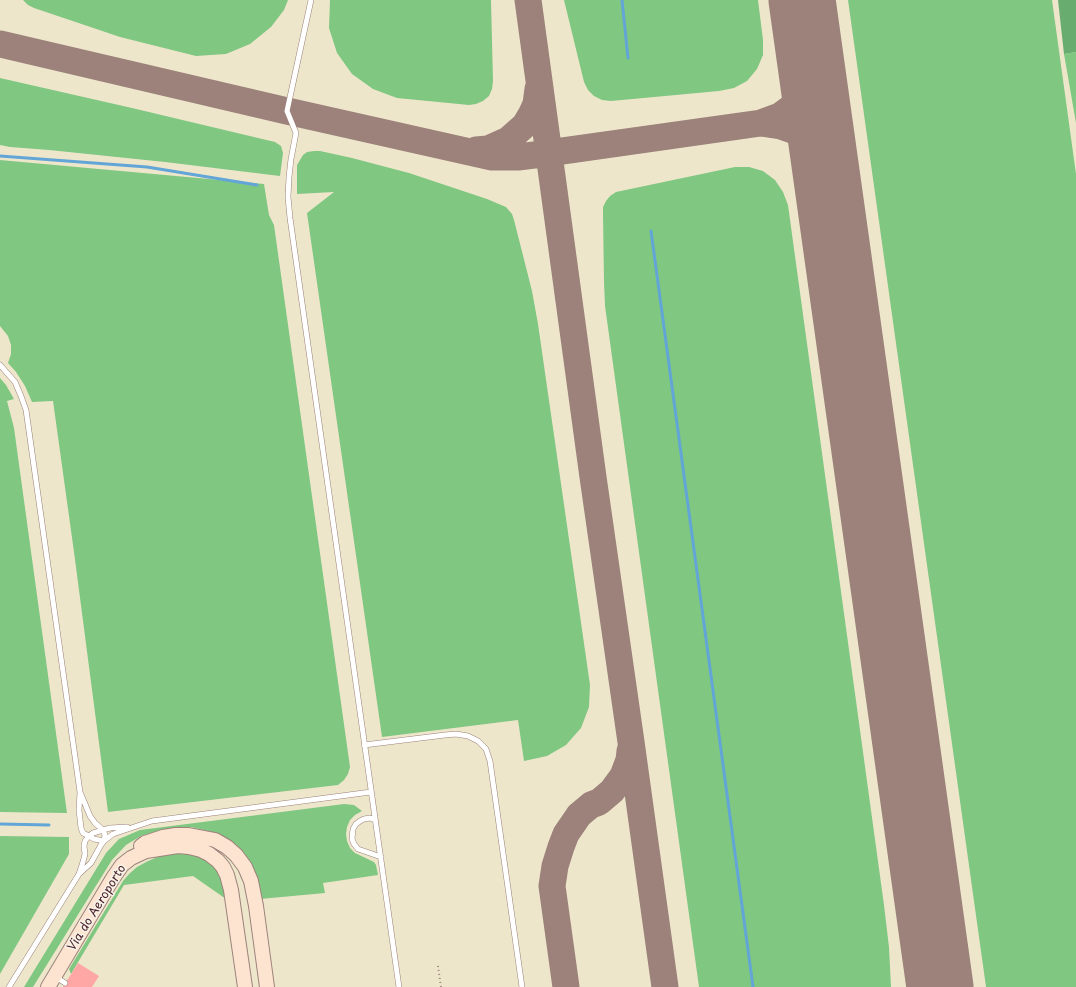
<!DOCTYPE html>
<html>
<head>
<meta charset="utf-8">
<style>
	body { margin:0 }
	canvas { display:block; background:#eee6cb }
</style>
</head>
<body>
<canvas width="1076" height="987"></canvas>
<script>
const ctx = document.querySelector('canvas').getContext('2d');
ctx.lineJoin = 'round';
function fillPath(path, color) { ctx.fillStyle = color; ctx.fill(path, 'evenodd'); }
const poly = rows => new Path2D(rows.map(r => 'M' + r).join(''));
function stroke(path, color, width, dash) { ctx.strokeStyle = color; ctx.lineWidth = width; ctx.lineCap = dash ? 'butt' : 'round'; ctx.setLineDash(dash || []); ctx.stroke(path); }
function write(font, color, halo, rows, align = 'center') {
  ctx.font = font + ' "Playpen Sans",sans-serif'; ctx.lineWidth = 3; ctx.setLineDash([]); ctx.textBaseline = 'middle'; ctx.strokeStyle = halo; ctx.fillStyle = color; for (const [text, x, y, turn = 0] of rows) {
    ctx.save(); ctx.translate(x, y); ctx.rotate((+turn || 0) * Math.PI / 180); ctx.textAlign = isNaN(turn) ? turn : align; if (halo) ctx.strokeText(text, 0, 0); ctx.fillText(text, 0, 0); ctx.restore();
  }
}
fillPath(poly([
	[23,0,288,0,284,10,271,27,250,44,226,54,196,56,120,37,34,8,28,5],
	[330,0,491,0,493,81,492,89,489,96,483,101,476,104,469,105,397,98,373,89,352,74,337,53,329,28],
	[564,0,758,0,763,40,763,55,757,69,747,81,734,88,719,91,611,101,602,100,594,96,588,90,584,82],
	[848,0,1052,0,1076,174,1076,987,986,987],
	[1076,52,1076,123,1064,54],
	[0,78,132,108,275,142,281,146,283,153,280,176,165,162,49,150,10,147,0,145],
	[314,151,320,151,352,158,409,173,487,199,506,207,512,214,514,220,532,291,538,324,590,685,589,707,581,728,566,745,547,756,524,761,518,720,382,737,307,213,334,192,297,194,297,165,303,155,307,152],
	[0,160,264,184,269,215,274,225,350,767,348,774,344,780,338,785,108,812,74,552,53,401,32,402,25,386,16,372,8,363,11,354,11,345,8,336,0,326],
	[735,167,749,167,763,171,775,180,783,192,788,205,884,905,889,947,891,987,699,987,605,306,604,282,603,214,603,207,606,201,610,196,616,192],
	[0,378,6,385,14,399,7,401,14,428,67,813,0,812],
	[344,804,354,805,362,811,355,815,350,820,347,827,346,834,347,841,350,848,355,853,374,862,376,865,378,875,323,883,325,893,260,899,223,837,208,831,191,827,175,828,158,831,141,836,126,845,112,860,33,987,24,987,106,853,119,839,140,830],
	[0,836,69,837,69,854,0,974],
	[185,853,196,854,219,867,226,899,193,876,124,885,71,974,69,969,123,881,129,874,137,867,148,861,160,856,173,854]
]), '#80c782');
fillPath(poly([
	[1058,0,1076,0,1076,52,1064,54]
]), '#68ac70');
stroke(poly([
	[622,0,628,58],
	[0,156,147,167,257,185],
	[651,231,753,987],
	[0,824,49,825]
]), '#62a5d7', 3);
stroke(poly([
	[528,0,593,477,631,742,665,987],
	[0,44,287,111,492,157,518,157,534,155,761,123,780,116,795,105,804,93,809,79,812,68],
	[761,123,781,126,798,132,812,143,822,158,827,175],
	[476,150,488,149,508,140,525,125,531,115,536,104,538,89],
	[926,884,930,958,930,987],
	[566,987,552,886,555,866,561,847,566,834,579,815,591,805,599,802,612,791,623,776,629,760,630,751]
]), '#9c827b', 27);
stroke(poly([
	[802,0,940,987]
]), '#9c827b', 67);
fillPath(poly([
	[78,963,99,976,92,987,63,987]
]), '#fea7a4');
const lane = poly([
	[311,0,287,111,296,133,291,159,289,177,288,197,290,218,399,987],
	[0,365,15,382,21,396,26,410,80,792,79,810,81,828,83,833,89,836,94,839,104,841,105,835,103,830,95,823,90,816,80,792],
	[364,745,445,735,456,734,468,736,478,741,486,749,490,761,522,987],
	[375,820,370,818,364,819,360,821,356,824,353,829,352,839,354,844,358,849,381,857],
	[79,874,91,863,101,845,104,841,113,834,152,821,371,792],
	[56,977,65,983],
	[9,987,79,874,83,862,85,854,84,846,85,841,89,836,93,833,110,828,127,827]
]);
const secondary = poly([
	[141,846,145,843,163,837,176,835,189,835,215,840,227,847,236,855,245,867,251,881,256,906,267,987],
	[48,987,113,878,122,865,131,858,146,851,178,846,189,847,201,850,209,854,218,861,223,867,227,875,231,890,245,987]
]);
stroke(lane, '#9c827b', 6);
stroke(secondary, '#9c827b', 16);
stroke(poly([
	[438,966,441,987]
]), '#9c827b', 2, [1, 3]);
stroke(lane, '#fff', 5);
stroke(secondary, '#fde4d1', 14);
write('12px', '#4a1f2b', '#f7f3e8', [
	["Via do Aeroporto",97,908,-58]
]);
</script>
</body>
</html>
